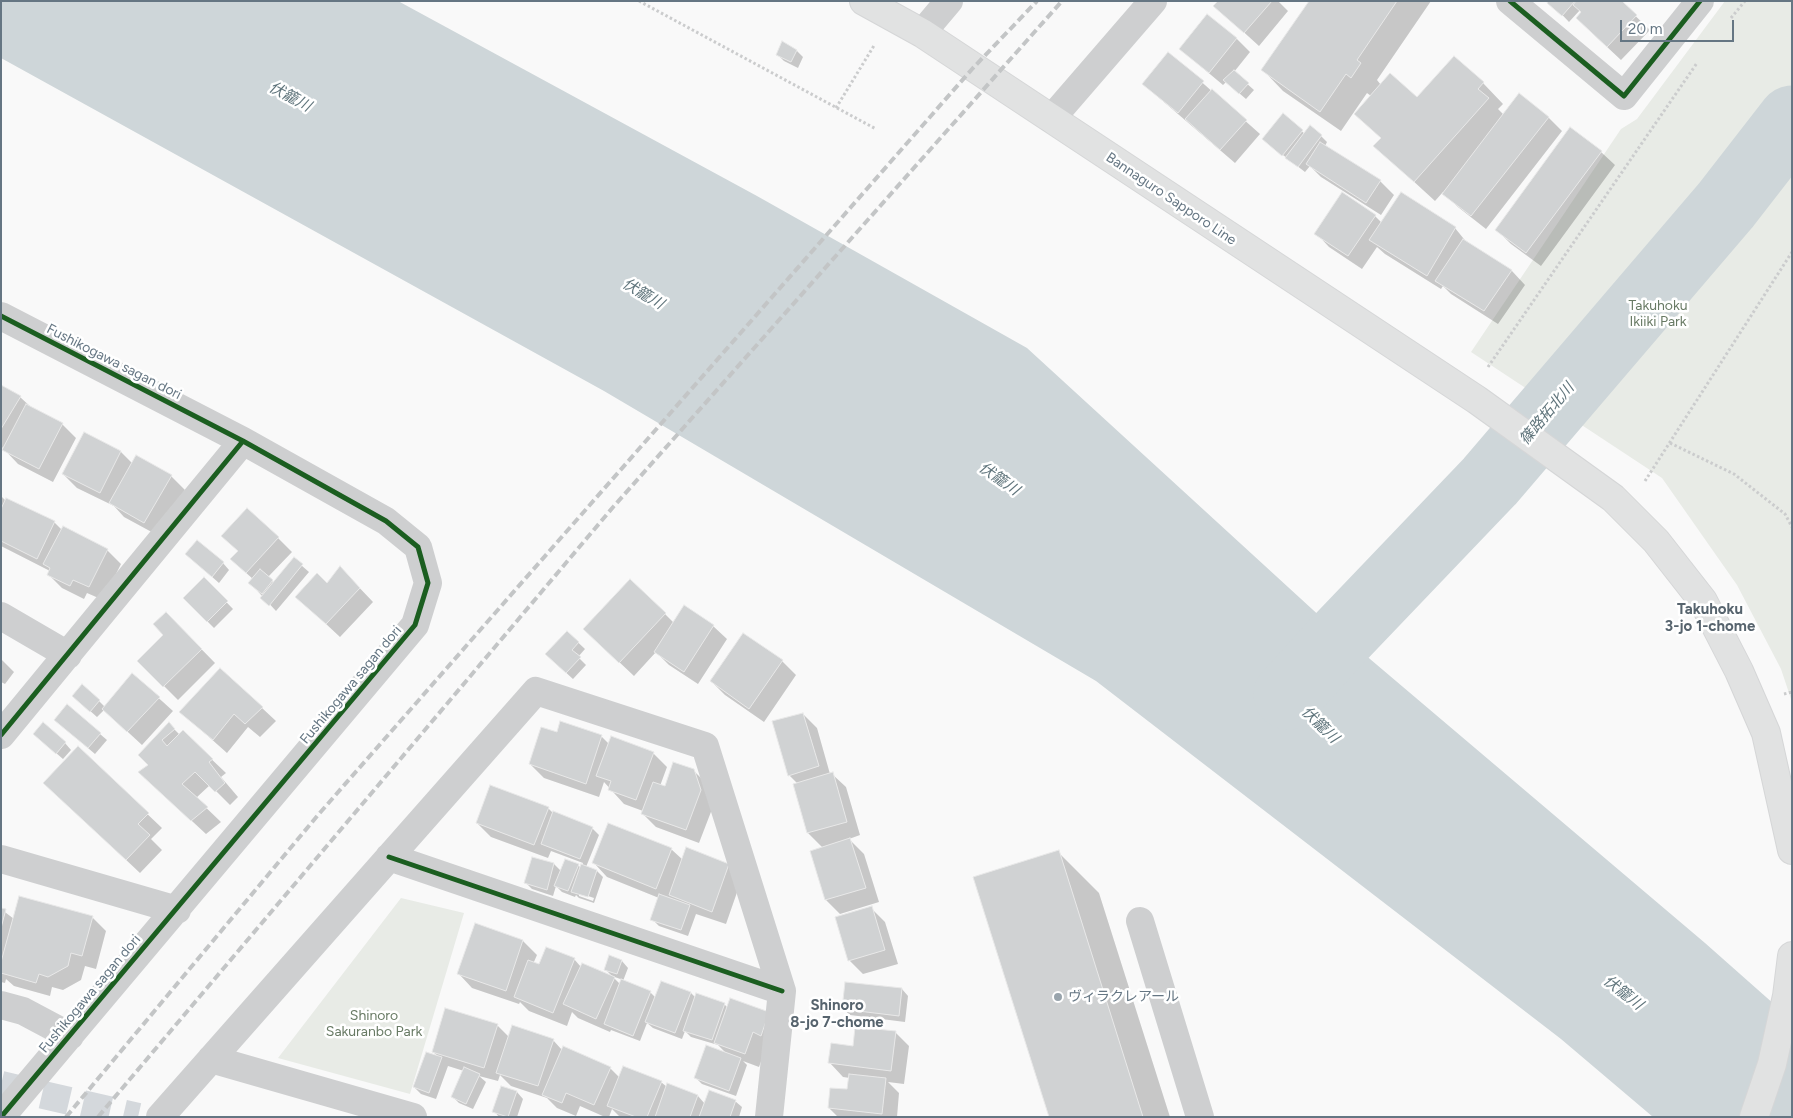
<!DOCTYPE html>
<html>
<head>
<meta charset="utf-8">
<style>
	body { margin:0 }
	#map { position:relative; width:1793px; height:1118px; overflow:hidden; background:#f9f9f9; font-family:Figtree,sans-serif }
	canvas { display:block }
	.frame { position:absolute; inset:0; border:2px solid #657683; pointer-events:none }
	.scale { position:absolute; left:1620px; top:20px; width:114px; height:22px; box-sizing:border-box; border:2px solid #657683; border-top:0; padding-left:6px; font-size:15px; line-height:18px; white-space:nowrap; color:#657683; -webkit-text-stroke:4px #fff; paint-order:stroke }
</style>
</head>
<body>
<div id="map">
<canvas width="1793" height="1118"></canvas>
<div class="frame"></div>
<div class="scale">20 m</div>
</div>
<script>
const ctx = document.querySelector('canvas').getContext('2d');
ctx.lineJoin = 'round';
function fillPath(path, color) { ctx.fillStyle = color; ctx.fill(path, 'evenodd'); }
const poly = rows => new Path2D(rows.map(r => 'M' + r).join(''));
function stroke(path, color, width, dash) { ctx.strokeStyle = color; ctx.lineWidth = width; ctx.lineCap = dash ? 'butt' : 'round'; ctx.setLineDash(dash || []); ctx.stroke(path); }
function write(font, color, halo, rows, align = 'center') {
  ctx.font = font + ' Figtree,"Noto Sans JP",sans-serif'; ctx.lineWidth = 5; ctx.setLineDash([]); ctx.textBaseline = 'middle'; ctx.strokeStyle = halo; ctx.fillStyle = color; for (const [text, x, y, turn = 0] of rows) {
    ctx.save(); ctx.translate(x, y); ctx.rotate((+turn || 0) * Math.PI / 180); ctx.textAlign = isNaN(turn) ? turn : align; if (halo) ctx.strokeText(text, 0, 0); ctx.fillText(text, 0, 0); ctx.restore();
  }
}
fillPath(poly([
	[1725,1,1792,1,1792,702,1781,669,1737,585,1662,478,1471,352,1621,129,1637,119],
	[401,898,464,913,410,1094,278,1058]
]), '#e8ebe6');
fillPath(poly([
	[1,1,398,1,757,196,1027,348,1324,620,1705,943,1792,1020,1792,1117,1653,1117,1561,1039,1096,681,604,391,1,58]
]), '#ced6d9');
fillPath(poly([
	[1219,1,1278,1,1288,11,1259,46,1215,6],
	[1311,1,1431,1,1377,80,1381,85,1417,99,1483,83,1503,104,1498,109,1504,115,1548,117,1562,131,1486,229,1458,207,1443,192,1435,201,1375,146,1382,139,1356,114,1371,96,1367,93,1341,131,1283,91,1263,70],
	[1549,1,1620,1,1650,30,1621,60,1591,32,1580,10,1569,22],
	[1236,38,1250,52,1234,72,1254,90,1246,99,1226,82,1223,85,1180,49],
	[797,51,803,57,798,68,784,61,777,54],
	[1169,53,1260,134,1235,163,1143,84],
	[1283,115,1305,134,1321,136,1327,142,1325,146,1380,181,1394,195,1381,215,1321,177,1310,166,1305,172,1270,145],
	[1601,152,1615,165,1541,266,1511,244,1497,230],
	[1375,216,1382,223,1455,228,1468,244,1512,271,1525,285,1498,324,1451,294,1443,286,1441,289,1385,254,1377,247,1362,269,1329,247,1316,233],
	[1,386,20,397,32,408,62,424,76,438,53,482,18,464,1,446],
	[84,434,121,452,133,464,171,476,185,490,159,536,124,517,114,506,77,488,63,474],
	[1,496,6,501,54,522,62,530,63,528,107,550,121,564,103,600,87,593,84,599,62,588,49,575,50,571,1,546],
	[278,538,292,552,268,577,274,583,294,559,309,572,276,611,250,583,253,579,245,572],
	[186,554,223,563,229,570,219,583],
	[204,579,233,609,214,628,184,598],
	[354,582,373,602,340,637,297,597,327,585],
	[166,613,215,663,178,700,139,661,165,635],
	[665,614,674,623,713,626,727,639,698,684,669,665,656,652,634,676,599,643],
	[567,632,585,649,578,657,586,665,573,679,553,661],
	[744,635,782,661,796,675,764,722,725,695,711,681],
	[1,659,14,672,5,684,1,682],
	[132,674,173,711,142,745,104,710,97,717,80,702,99,701,105,707],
	[262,708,276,721,260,737,248,727,227,753,181,712],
	[803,714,817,728,830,774,832,774,846,787,860,835,849,839,864,854,879,902,840,914,826,900,811,851,823,848,808,833,798,784,789,775],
	[169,724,180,735,183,732,226,773,221,777,238,797,230,805,210,785,196,798,221,822,206,834,153,785,150,766],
	[62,726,100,734,107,740,95,754],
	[558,734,601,736,609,744,653,753,667,767,660,786,666,787,693,770,707,784,714,804,699,843,656,827,642,813,643,811,624,804,604,782,599,797,544,778,530,764],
	[41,740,65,743,71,750,63,759],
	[78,748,162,828,151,839,162,850,140,873,59,797],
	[548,808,554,814,592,828,599,835,586,867,597,871,603,877,594,903,579,898,576,895,575,897,562,892,556,886,553,896,532,889,526,883,533,858,554,864,561,871,578,865,581,868,583,863,551,851,548,858,491,837,477,823],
	[579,893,594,898,593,901,579,896],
	[671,849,683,860,728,865,742,878,726,924,696,914,688,936,659,926,652,919,659,898,607,877,594,863],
	[1058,852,1099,893,1170,1117,1051,1117],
	[871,908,885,922,898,964,863,974,849,960],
	[1,909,14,919,92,917,106,931,96,969,85,966,81,980,63,990,52,987,50,996,14,986,6,979,5,983,1,982],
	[523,941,537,955,533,964,540,966,574,959,581,967,614,978,621,985,623,980,612,976,605,969,622,961,628,968,623,981,650,992,656,998,691,993,696,998,724,1004,728,1008,769,1013,767,1045,759,1067,743,1061,747,1065,736,1096,702,1084,696,1078,727,1054,718,1045,691,1037,685,1031,682,1039,653,1028,647,1023,640,1041,611,1030,610,1032,578,1018,572,1012,567,1026,529,1011,520,1002,519,1004,472,988,459,974],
	[902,989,908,996,905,1022,850,1015,843,1009],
	[497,1025,509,1037,553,1040,562,1050,610,1068,620,1078,661,1082,667,1087,668,1085,698,1096,705,1104,735,1101,742,1107,739,1117,620,1117,612,1109,609,1117,605,1117,580,1106,576,1116,557,1108,547,1098,511,1086,500,1075,498,1081,479,1076,486,1082,473,1109,459,1103,452,1096,464,1071,448,1066,436,1099,421,1094,414,1087,439,1057,433,1052],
	[895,1032,909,1046,904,1084,888,1082,899,1093,897,1117,838,1117,829,1108,848,1090,850,1078,843,1077,830,1063,854,1047],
	[502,1087,517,1092,523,1099,517,1117,499,1117,494,1111]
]), '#0003');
stroke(poly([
	[1288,695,1338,640,1490,481,1726,205,1792,120]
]), '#ced6d9', 69);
const building = poly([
	[1218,1,1272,1,1244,33,1213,6,1218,1],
	[1309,1,1397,1,1357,60,1361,63,1351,78,1346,74,1320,112,1261,70,1309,1],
	[1548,1,1575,1,1562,16,1547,3,1548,1],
	[1576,1,1622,1,1637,15,1607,47,1576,18,1581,12,1573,5,1576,1],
	[1207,14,1237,38,1209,73,1179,49,1207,14],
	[782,41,797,50,791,62,776,55,782,41],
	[1168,52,1204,81,1178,113,1142,84,1168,52],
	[1454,56,1484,82,1478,89,1489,98,1414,182,1373,146,1381,138,1354,114,1390,73,1417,97,1454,56],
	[1234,70,1249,83,1239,94,1223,80,1234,70],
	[1212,89,1247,120,1220,150,1185,119,1212,89],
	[1519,93,1549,117,1471,216,1442,194,1519,93],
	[1283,113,1303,130,1282,156,1262,139,1283,113],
	[1310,125,1322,135,1298,167,1285,158,1310,125],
	[1570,127,1602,151,1526,253,1495,230,1570,127],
	[1320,142,1381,180,1366,203,1306,164,1320,142],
	[1342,192,1376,215,1348,256,1314,234,1342,192],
	[1401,192,1456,227,1427,276,1369,240,1401,192],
	[1463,239,1512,270,1484,311,1435,281,1463,239],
	[1,385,21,396,1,429,1,385],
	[26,404,63,423,39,469,2,450,26,404],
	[84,432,121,451,100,493,62,474,84,432],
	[136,455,172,475,144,523,109,503,136,455],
	[6,498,55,521,37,559,1,541,1,509,6,498],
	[247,508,279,537,246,573,230,559,238,551,221,536,247,508],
	[63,526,108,549,89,587,73,580,70,586,47,575,50,568,43,564,63,526],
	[197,540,224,562,212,577,185,554,197,540],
	[294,557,303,564,269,606,260,598,294,557],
	[340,566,360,588,326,624,295,597,317,573,327,583,340,566],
	[260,569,273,580,262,594,248,583,260,569],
	[204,577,228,601,207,622,183,598,204,577],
	[630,579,666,613,619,663,583,629,630,579],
	[684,605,714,625,684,672,654,652,684,605],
	[166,612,202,649,163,687,137,661,163,635,153,624,166,612],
	[567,631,579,642,572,650,581,657,566,673,545,654,567,631],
	[743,633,783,660,749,709,710,681,743,633],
	[220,668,263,707,245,724,234,714,213,740,179,712,220,668],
	[132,673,160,697,127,732,102,709,132,673],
	[82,684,100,700,90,712,72,696,82,684],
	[67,704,101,733,88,748,54,720,67,704],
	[803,713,819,766,788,776,772,721,803,713],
	[560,721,602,735,586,784,529,764,541,727,557,732,560,721],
	[43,722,66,742,56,754,33,734,43,722],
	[169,722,175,729,162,740,167,746,183,730,213,759,209,762,225,783,215,792,195,772,182,784,208,807,191,821,138,772,148,765,138,755,169,722],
	[611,736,654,752,636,800,608,790,611,781,596,776,611,736],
	[78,746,149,813,138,824,150,835,126,860,43,783,78,746],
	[673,762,694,769,701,790,686,830,641,814,653,782,665,786,673,762],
	[833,772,847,822,807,833,793,784,833,772],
	[490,785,549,807,534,845,476,823,490,785],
	[553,811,593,827,580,859,541,844,553,811],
	[608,823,672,848,656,889,592,863,608,823],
	[850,838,866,888,825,900,810,851,850,838],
	[686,847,729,864,712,912,669,895,686,847],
	[1059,850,1143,1117,1049,1117,973,877,1059,850],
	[532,857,554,863,547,890,524,883,532,857],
	[565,859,579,864,568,891,554,886,565,859],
	[581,864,597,870,588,897,571,892,581,864],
	[659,894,690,905,681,930,650,920,659,894],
	[19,896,93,916,82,956,71,953,68,966,48,977,39,974,36,983,1,973,1,962,19,896],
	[872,906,885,950,848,961,835,917,872,906],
	[1,908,6,909,1,928,1,908],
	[475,923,523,940,506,991,457,974,475,923],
	[546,947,575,958,553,1013,514,997,528,960,539,964,546,947],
	[609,955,622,960,617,974,604,970,609,955],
	[582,963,615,977,596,1019,563,1004,582,963],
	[621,979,651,991,633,1036,604,1024,621,979],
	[661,981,691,992,675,1033,645,1022,661,981],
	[845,982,902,988,899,1016,842,1009,845,982],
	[696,993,725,1003,712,1040,683,1031,696,993],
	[730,998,769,1012,761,1036,753,1032,745,1054,714,1043,730,998],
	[445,1008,498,1024,484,1068,432,1052,445,1008],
	[512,1025,554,1039,538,1086,496,1073,512,1025],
	[855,1027,896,1031,891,1071,828,1063,831,1043,853,1046,855,1027],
	[706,1045,741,1058,729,1091,694,1078,706,1045],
	[563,1046,611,1067,594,1105,566,1093,562,1103,542,1095,563,1046],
	[426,1052,442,1057,429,1093,413,1087,426,1052],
	[623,1066,662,1081,647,1117,636,1117,607,1106,623,1066],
	[464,1067,480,1074,466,1104,451,1097,464,1067],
	[849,1074,886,1078,882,1114,828,1108,830,1088,847,1089,849,1074],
	[667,1083,698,1095,690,1117,655,1117,667,1083],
	[501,1086,517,1091,508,1117,492,1112,501,1086],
	[709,1090,736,1100,730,1117,699,1117,709,1090]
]);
fillPath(building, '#d0d2d3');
stroke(building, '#e8e8e8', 1);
stroke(poly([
	[1,1085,138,1117]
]), '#d4d8dc', 28, [28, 14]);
const major = poly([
	[864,1,922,33,1477,400,1613,498,1656,541,1703,601,1739,671,1766,733,1792,850],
	[1754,1117,1772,1064,1787,996,1792,956]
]);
stroke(major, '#d5d6d7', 30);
stroke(poly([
	[639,1,876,129],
	[1731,18,1745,1],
	[836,108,875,44],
	[1488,367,1697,63],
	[1670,443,1734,474,1785,514,1792,527],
	[1645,481,1792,252],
	[1784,694,1792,692]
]), '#cbcccd', 3, [2.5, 2.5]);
stroke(poly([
	[1510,1,1624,96,1700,1],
	[922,33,949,1],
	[1051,119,1153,1],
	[1,316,243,441,386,521,418,547,428,583,415,625,1,1117],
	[1,616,68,655],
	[1,735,243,441],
	[389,857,782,991],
	[1,859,177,910],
	[1140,921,1200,1117],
	[1,1005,23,1011,70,1036],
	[211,1059,413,1117],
	[160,1117,536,691,705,746,782,991,769,1117]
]), '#cecfd0', 28);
stroke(major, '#e1e2e2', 28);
stroke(poly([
	[66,1117,318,815,908,142,973,68,1037,1],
	[98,1117,614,506,1062,1]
]), '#c3c5c6', 4, [8, 4]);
stroke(poly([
	[1510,1,1624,96,1700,1],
	[1,316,243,441,386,521,418,547,428,583,415,625,1,1117],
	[1,735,243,441],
	[389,857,782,991]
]), '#1b5e20', 5);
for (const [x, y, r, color] of [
	[1058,997,5,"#99a4ac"]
]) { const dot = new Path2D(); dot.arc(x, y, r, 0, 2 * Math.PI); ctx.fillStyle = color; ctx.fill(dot); stroke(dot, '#fff', 2); }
write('14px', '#657683', '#fff', [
	["Bannaguro Sapporo Line",1171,199,34],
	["Fushikogawa sagan dori",114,362,27],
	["Fushikogawa sagan dori",351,685,-50],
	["Fushikogawa sagan dori",90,994,-50]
]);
write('14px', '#687a64', '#fff', [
	["Takuhoku",1658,306],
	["Ikiiki Park",1658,322],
	["Shinoro",374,1016],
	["Sakuranbo Park",374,1032]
]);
write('14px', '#657683', '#fff', [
	["ヴィラクレアール",1068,997]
], 'left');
write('italic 15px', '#60757c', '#fff', [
	["伏籠川",290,97,28],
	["伏籠川",643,294,31],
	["篠路拓北川",1547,414,-50],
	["伏籠川",999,479,35],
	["伏籠川",1320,725,44],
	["伏籠川",1623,993,38]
]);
write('bold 15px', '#57646e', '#fff', [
	["Takuhoku",1710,610],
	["3-jo 1-chome",1710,627],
	["Shinoro",837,1006],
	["8-jo 7-chome",837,1023]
]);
</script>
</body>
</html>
